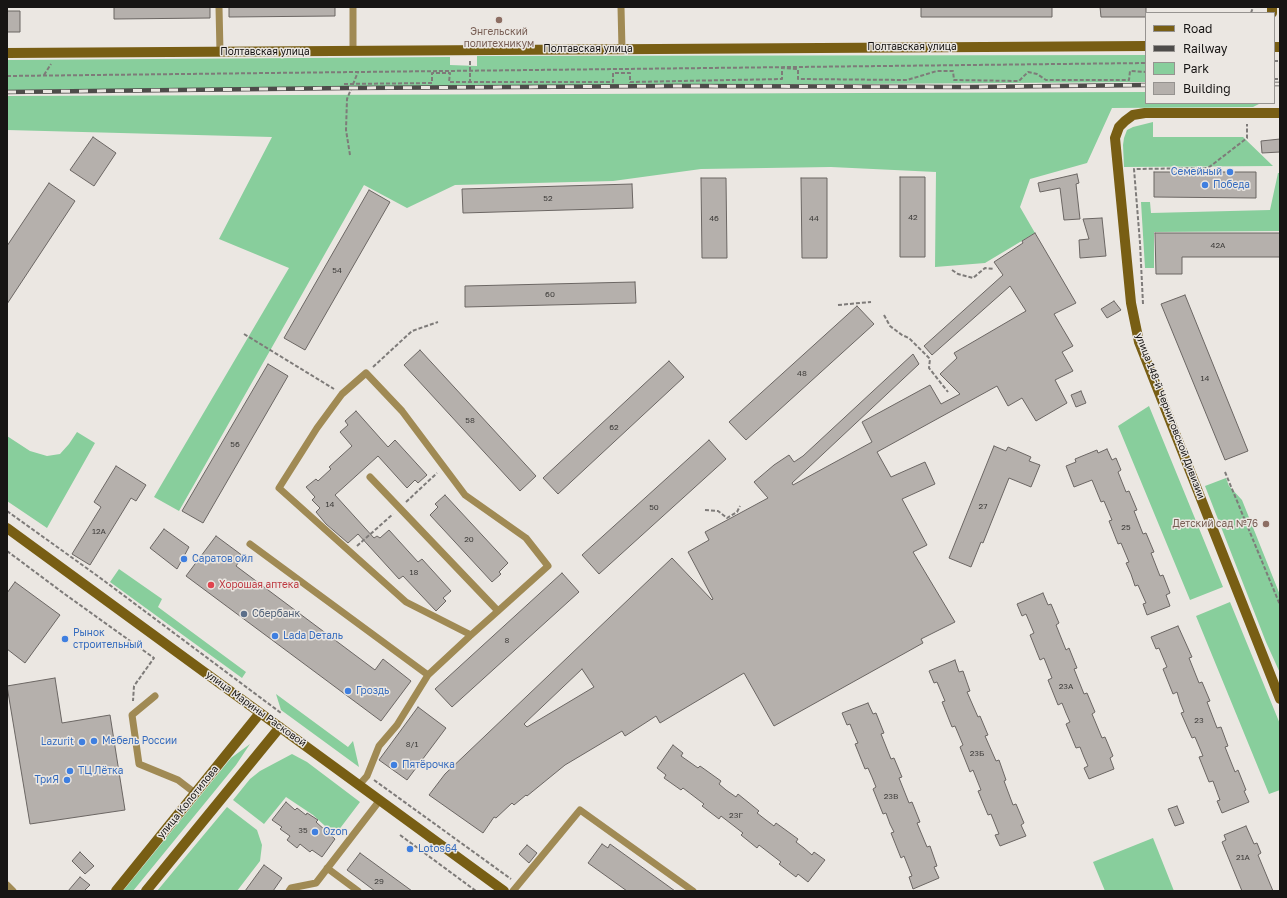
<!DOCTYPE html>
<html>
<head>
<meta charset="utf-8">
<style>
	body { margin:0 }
	#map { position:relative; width:1287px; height:898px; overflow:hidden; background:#ebe7e2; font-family:"Golos Text",sans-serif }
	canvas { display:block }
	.frame { position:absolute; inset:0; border:8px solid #171514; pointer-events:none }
	.legend { position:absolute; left:1145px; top:12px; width:130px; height:92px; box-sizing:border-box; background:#ebe7e2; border:1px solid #969390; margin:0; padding:5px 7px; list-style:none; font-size:12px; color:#171514 }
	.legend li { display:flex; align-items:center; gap:8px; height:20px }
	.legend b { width:20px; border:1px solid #969390 }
</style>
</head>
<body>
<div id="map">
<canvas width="1287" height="898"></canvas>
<div class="frame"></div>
<ul class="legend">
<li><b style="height:5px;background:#785e14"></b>Road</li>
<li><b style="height:5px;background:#4e4c4a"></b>Railway</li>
<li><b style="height:11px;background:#88ce9c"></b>Park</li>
<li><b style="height:11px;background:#b5b0ac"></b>Building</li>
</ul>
</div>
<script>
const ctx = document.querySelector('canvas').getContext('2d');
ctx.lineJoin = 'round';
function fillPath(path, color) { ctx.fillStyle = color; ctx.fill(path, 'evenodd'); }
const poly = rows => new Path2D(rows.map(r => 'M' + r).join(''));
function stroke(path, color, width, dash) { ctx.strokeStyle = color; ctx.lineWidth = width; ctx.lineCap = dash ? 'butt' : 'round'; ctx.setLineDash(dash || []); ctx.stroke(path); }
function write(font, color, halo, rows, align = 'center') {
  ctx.font = font + ' "Golos Text",sans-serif'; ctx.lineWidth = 3; ctx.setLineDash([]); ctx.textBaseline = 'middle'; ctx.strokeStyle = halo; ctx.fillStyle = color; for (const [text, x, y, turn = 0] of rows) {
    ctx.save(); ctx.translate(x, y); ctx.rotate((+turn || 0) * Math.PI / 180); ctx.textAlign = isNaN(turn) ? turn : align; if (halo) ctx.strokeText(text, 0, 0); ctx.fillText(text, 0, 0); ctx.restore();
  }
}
fillPath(poly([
	[1146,55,1146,82,7,90,7,60,450,57,450,65,477,66,477,56],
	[1146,92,1146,103,1261,103,1253,107,1112,108,1087,163,1030,179,1020,207,1035,233,985,263,935,267,936,172,831,167,701,169,613,181,455,185,407,208,364,185,179,511,154,497,289,268,219,239,272,137,7,130,7,96],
	[1153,122,1153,137,1243,137,1273,166,1124,167,1123,145,1124,138,1127,130,1133,127],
	[1278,173,1280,173,1280,231,1154,232,1154,268,1145,268,1141,202,1150,202,1151,213,1270,210],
	[1149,406,1223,587,1190,600,1118,426],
	[77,432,95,443,47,528,7,501,7,436,30,451,47,456,60,454,69,444],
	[1226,478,1229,486,1242,500,1280,595,1280,673,1266,642,1205,486],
	[119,569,162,599,158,607,246,672,242,678,110,582],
	[1230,602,1280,724,1280,790,1269,794,1196,616],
	[276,694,348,747,353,741,359,767,281,710],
	[250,744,236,765,133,891,123,891,231,758],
	[292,754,307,762,360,802,335,835,313,815,286,797,264,824,233,800,250,779,260,771],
	[227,807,257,830,262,845,260,861,237,891,157,891],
	[1153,838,1174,891,1105,891,1093,862]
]), '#88ce9c');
const building = poly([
	[114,7,210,7,210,18,114,19,114,7],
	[229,7,335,7,335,16,229,17,229,7],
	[921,7,1052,7,1052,17,921,17,921,7],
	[1100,7,1146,7,1146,17,1101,17,1100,7],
	[7,11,20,11,20,32,7,32,7,11],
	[93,137,116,153,94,186,70,170,93,137],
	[1280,139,1280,152,1262,153,1261,141,1280,139],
	[1154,172,1256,172,1256,198,1154,197,1154,172],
	[1077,174,1079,183,1076,184,1080,219,1064,220,1060,188,1040,192,1038,183,1077,174],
	[900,177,925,177,925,257,900,257,900,177],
	[701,178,726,178,727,258,702,258,701,178],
	[801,178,827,178,827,258,802,258,801,178],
	[49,183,75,201,7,304,7,246,49,183],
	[632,184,633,208,463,213,462,189,632,184],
	[369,190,390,202,305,350,284,338,369,190],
	[1102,218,1106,256,1080,258,1079,240,1089,239,1083,219,1102,218],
	[1035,233,1076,303,1054,314,1073,346,1062,352,1073,371,1055,380,1067,403,1036,421,1022,398,1008,406,997,386,877,452,891,477,925,462,935,484,902,499,927,545,913,552,955,622,921,639,923,643,774,726,744,673,660,723,656,716,625,736,622,731,565,765,527,796,526,795,514,805,512,803,496,818,494,817,483,833,429,795,445,774,672,558,712,600,713,599,688,552,709,540,705,532,768,498,754,482,774,465,789,455,794,462,803,456,913,354,919,364,792,483,793,485,872,442,862,422,930,385,941,404,960,394,940,374,957,358,954,353,1026,311,1010,286,932,355,924,346,1003,275,994,262,1023,243,1022,241,1035,233],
	[582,669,594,687,527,727,524,724,582,669],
	[1155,233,1280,233,1280,257,1182,257,1182,274,1156,274,1155,233],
	[635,282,636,303,465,307,465,286,635,282],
	[1185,295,1248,451,1225,460,1161,304,1185,295],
	[1114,301,1121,310,1107,318,1101,309,1114,301],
	[857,306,874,324,746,440,729,422,857,306],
	[420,350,536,476,520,491,404,365,420,350],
	[669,361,684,377,558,494,543,478,669,361],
	[268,364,288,376,203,523,182,511,268,364],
	[1081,391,1086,403,1076,407,1071,395,1081,391],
	[356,411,388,447,395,440,427,475,418,483,415,480,407,488,378,456,335,495,374,538,377,536,380,538,389,530,418,562,422,559,451,591,443,598,446,601,436,611,403,576,399,579,358,534,348,543,326,524,316,512,320,508,312,500,315,497,306,487,316,479,318,481,331,469,329,467,352,446,340,432,348,425,345,421,356,411],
	[709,440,726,459,599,574,582,555,709,440],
	[994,446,1006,451,1008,447,1031,457,1029,461,1040,465,1031,487,1009,478,983,543,981,542,971,567,949,558,994,446],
	[1107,449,1112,460,1116,458,1121,470,1118,472,1126,492,1129,491,1137,510,1134,511,1143,534,1146,533,1154,552,1151,553,1160,576,1163,575,1170,593,1166,595,1170,606,1147,615,1143,604,1146,603,1138,585,1135,586,1131,574,1126,563,1129,562,1121,543,1118,544,1109,521,1112,520,1104,501,1101,502,1092,480,1074,487,1066,466,1076,462,1075,459,1097,450,1098,453,1107,449],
	[116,466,146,485,136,501,131,498,90,565,72,554,101,507,94,502,116,466],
	[445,495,508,563,499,572,501,574,492,582,430,515,438,507,435,504,445,495],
	[164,529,189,547,177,569,150,548,164,529],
	[216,536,243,556,236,566,375,670,383,659,411,681,381,721,186,576,216,536],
	[562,573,579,592,452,707,435,689,562,573],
	[15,582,60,615,25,663,7,649,7,593,15,582],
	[1043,593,1048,605,1051,604,1059,623,1056,625,1066,650,1069,648,1077,668,1074,669,1084,694,1087,693,1095,712,1092,714,1102,738,1105,737,1113,756,1110,758,1114,769,1089,779,1084,768,1088,766,1084,757,1080,747,1076,748,1066,724,1070,722,1066,713,1062,703,1058,705,1048,680,1052,678,1044,658,1040,660,1030,635,1034,633,1026,614,1022,616,1017,604,1043,593],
	[1178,626,1192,657,1189,658,1199,683,1202,682,1210,701,1207,702,1217,728,1221,727,1228,746,1225,747,1235,772,1238,770,1246,790,1244,791,1249,802,1222,813,1217,801,1220,800,1213,781,1209,782,1199,757,1203,756,1195,737,1192,738,1181,713,1184,712,1180,702,1177,692,1173,694,1163,669,1167,667,1159,648,1156,649,1151,637,1178,626],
	[955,660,959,672,963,671,970,691,967,692,978,717,980,716,988,735,985,736,996,761,999,760,1006,780,1004,781,1013,805,1016,804,1024,823,1021,825,1026,836,1000,846,995,835,999,834,991,814,988,815,978,791,981,790,973,770,970,772,960,747,963,745,955,726,952,727,942,702,945,701,937,682,934,683,929,671,955,660],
	[55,678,62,723,110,715,125,810,30,824,7,686,55,678],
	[868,703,873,714,876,713,884,733,881,734,891,759,894,758,902,777,899,778,909,803,912,802,920,822,917,823,927,847,930,846,937,866,934,867,939,878,913,889,909,877,912,876,904,856,901,858,891,833,894,832,890,824,886,813,883,814,873,789,876,787,872,777,868,768,865,769,855,744,858,743,854,734,850,724,847,725,842,713,868,703],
	[418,707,446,728,407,780,379,760,418,707],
	[673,745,683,753,681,756,698,768,700,766,721,781,719,784,726,790,736,797,738,794,759,811,757,813,766,820,774,826,776,823,798,839,796,842,804,848,812,855,814,852,825,860,808,882,798,874,796,877,779,864,781,862,759,845,757,848,741,835,743,833,721,816,719,819,702,806,704,804,683,788,681,790,664,778,666,775,657,768,673,745],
	[286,802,295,810,297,808,306,815,307,813,318,820,316,822,335,839,322,857,312,850,310,852,300,844,297,848,287,840,290,836,280,829,282,827,272,820,286,802],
	[1177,806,1184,823,1175,826,1168,809,1177,806],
	[1246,826,1254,844,1257,843,1261,853,1258,855,1273,891,1242,891,1222,842,1226,840,1224,835,1246,826],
	[602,844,608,848,610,844,675,891,627,891,588,863,602,844],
	[527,845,537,853,529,863,519,854,527,845],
	[80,852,94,866,85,874,72,861,80,852],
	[360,853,412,891,375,891,347,870,360,853],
	[264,865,282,878,273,891,245,891,264,865],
	[80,877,90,885,84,891,68,891,80,877]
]);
fillPath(building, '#b5b0ac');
stroke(building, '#6b6663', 1);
stroke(poly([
	[456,7,458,7],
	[1251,13,1253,7],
	[470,61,470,82],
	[1274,61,1280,61],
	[44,75,51,64],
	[7,76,1146,63],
	[1274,79,1280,79],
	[344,84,432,83,432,73,450,73,449,82,613,82,613,73,630,73,630,82,782,79,782,68,798,69,798,79,907,80,937,71,953,71,954,80,1019,81,1028,72,1037,74,1046,80,1129,80,1130,71,1146,72],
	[350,155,346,130,347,99,358,72],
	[952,270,958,274,973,278,985,268,994,269],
	[1143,304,1140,243,1134,169,1208,168,1247,138,1247,124],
	[838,305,871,302],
	[884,315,890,326,902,335,909,338,930,359,929,368,948,392],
	[244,334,334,389],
	[373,367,412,331,438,322],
	[1225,472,1280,605],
	[406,502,437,473],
	[705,510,718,511,727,518,737,512,740,506],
	[7,511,99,577,281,713],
	[357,546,393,514],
	[7,551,66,595,154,658,134,686,133,701],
	[374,780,511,879],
	[400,835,476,891]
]), '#7e7b79', 2, [4, 2]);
stroke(poly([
	[219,7,220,52],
	[353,7,353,51],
	[621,7,622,49],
	[370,477,498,611],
	[250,544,428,675],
	[155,696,132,715,139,764,178,780,195,793],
	[359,785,367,776,379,746,397,725,428,675,471,635,498,611,548,566,526,538,465,495,402,411,366,373,342,394,317,428,279,488,406,602,471,635],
	[327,868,358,891],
	[7,885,13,891],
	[289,891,291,888,316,883,380,800],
	[513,891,580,810,693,891]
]), '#a08a54', 7);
stroke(poly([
	[1272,7,1272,13],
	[1274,47,1280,47],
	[7,53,1146,46],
	[1280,113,1145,113,1133,115,1125,121,1119,127,1115,138,1131,303,1139,342,1280,699],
	[7,528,504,891],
	[116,891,260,713],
	[146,891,280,727]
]), '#785e14', 10);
const rail = poly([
	[1274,84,1280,84],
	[7,92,351,88,678,86,968,87,1146,85]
]);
stroke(rail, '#4e4c4a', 4.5);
stroke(rail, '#ebe7e2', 3, [9]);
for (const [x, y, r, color] of [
	[499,20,4,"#8d6e63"],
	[1230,172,4,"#3f7fe0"],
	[1205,185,4,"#3f7fe0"],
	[1266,524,4,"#8d6e63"],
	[184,559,4,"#3f7fe0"],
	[211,585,4,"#e0444e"],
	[244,614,4,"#5c6f8a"],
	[275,636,4,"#3f7fe0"],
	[65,639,4,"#3f7fe0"],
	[348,691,4,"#3f7fe0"],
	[94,741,4,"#3f7fe0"],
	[82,742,4,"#3f7fe0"],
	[394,765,4,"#3f7fe0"],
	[70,771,4,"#3f7fe0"],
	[67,780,4,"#3f7fe0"],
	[315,832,4,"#3f7fe0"],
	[410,849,4,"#3f7fe0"]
]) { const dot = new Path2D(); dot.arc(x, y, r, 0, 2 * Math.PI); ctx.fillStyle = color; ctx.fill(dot); stroke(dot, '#ebe7e2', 1.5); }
write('8px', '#3e3c3a', null, [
	["52",548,198],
	["42",913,217],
	["46",714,218],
	["44",814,218],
	["42А",1218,245],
	["54",337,270],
	["60",550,294],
	["48",802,373],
	["14",1205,378],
	["58",470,420],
	["62",614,427],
	["56",235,444],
	["14",330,504],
	["27",983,506],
	["50",654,507],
	["25",1126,527],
	["12А",99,531],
	["20",469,539],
	["18",414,572],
	["8",507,640],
	["23А",1066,686],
	["23",1199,720],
	["8/1",412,744],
	["23Б",977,753],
	["23В",891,796],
	["23Г",736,815],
	["35",303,830],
	["21А",1243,857],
	["29",379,881]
]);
write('10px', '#785e54', '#ebe7e2', [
	["Энгельский",499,32],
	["политехникум",499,44],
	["Детский сад №76",1258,524,"right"]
]);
write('10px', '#171514', '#ebe7e2', [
	["Полтавская улица",912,47],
	["Полтавская улица",588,49],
	["Полтавская улица",265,52],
	["улица 148-й Черниговской Дивизии",1170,416,69],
	["улица Марины Расковой",256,709,36],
	["улица Колотилова",188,802,-51]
]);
write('10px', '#366cbe', '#ebe7e2', [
	["Семейный",1222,172,"right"],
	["Победа",1213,185],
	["Саратов ойл",192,559],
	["Рынок",73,633],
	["строительный",73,645],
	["Lada Dеталь",283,636],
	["Гроздь",356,691],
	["Мебель России",102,741],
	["Lazurit",74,742,"right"],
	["Пятёрочка",402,765],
	["ТЦ Лётка",78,771],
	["ТриЯ",59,780,"right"],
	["Ozon",323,832],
	["Lotos64",418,849]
], 'left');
write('10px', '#be3a42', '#ebe7e2', [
	["Хорошая аптека",219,585]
], 'left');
write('10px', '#4e5e75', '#ebe7e2', [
	["Сбербанк",252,614]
], 'left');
</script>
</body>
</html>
